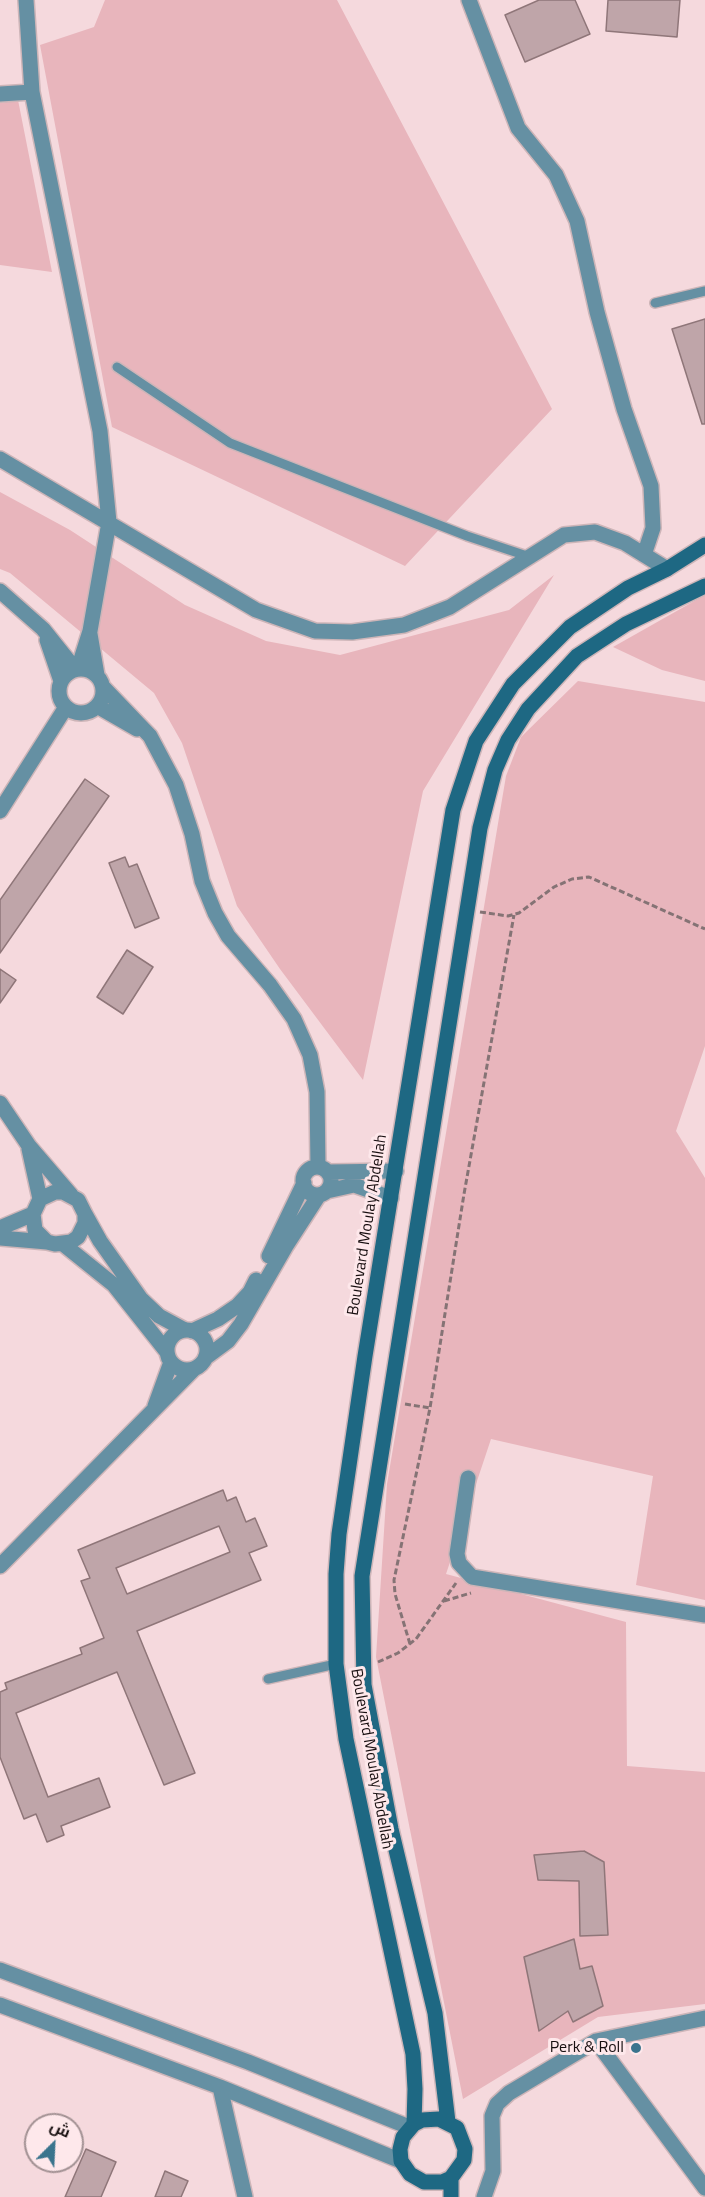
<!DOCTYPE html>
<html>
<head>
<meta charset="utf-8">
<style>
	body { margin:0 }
	#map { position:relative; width:705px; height:2197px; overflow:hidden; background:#f5d9dd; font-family:"Titillium Web",Cairo,sans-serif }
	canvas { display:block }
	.north { position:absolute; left:24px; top:2113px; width:60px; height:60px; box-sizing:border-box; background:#fee8eb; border:2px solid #a29193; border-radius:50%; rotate:24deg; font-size:16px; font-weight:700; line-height:24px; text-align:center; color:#180f10 }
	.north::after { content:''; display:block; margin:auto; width:21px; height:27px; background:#3a748d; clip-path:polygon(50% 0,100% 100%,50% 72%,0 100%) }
</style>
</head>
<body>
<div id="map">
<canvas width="705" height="2197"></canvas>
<div class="north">ش</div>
</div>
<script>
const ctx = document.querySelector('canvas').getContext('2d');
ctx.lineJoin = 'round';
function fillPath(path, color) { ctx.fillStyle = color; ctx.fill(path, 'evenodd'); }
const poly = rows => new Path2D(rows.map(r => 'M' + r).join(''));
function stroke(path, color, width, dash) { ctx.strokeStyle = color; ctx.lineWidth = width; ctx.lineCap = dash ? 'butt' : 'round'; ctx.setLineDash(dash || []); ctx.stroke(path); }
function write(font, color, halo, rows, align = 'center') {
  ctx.font = font + ' "Titillium Web",sans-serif'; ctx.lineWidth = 6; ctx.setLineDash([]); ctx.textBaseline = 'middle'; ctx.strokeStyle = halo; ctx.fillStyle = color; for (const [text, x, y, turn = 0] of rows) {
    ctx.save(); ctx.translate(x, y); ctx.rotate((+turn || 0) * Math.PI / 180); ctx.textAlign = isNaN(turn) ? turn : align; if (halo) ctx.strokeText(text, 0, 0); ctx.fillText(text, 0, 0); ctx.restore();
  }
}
fillPath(poly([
	[105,0,337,0,552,409,405,566,112,427,40,45,94,27],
	[18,100,52,272,0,265,0,103],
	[0,492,70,530,185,605,266,641,340,655,509,610,554,575,423,791,363,1080,280,969,237,906,182,743,154,693,10,573,0,569],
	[705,595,705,681,662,670,613,647],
	[578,681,705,702,705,1046,676,1131,705,1178,705,1600,636,1585,653,1476,491,1439,446,1574,626,1622,627,1766,705,1772,705,2004,598,2017,463,2099,376,1657,387,1484,506,776,521,737]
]), '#e8b5bc');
const building = poly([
	[539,0,575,0,590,34,525,62,505,15,539,0],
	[608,0,680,0,677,37,606,31,608,0],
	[705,319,705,424,702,424,672,329,705,319],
	[85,779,109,796,0,953,0,900,85,779],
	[125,857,129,867,137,864,159,918,135,928,109,863,125,857],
	[127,950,153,967,123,1014,97,997,127,950],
	[0,969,16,980,0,1003,0,969],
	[223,1490,227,1501,236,1497,246,1522,255,1518,267,1546,249,1553,261,1580,137,1631,195,1773,164,1785,117,1672,16,1713,48,1797,99,1778,110,1807,61,1826,64,1835,47,1842,36,1814,24,1819,0,1757,0,1692,7,1689,5,1683,82,1654,80,1648,104,1638,81,1581,90,1578,78,1550,223,1490],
	[219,1526,230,1552,127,1594,116,1568,219,1526],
	[584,1851,604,1862,608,1935,580,1936,579,1881,538,1880,534,1855,584,1851],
	[574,1939,580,1969,592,1966,603,2006,573,2022,568,2011,539,2031,524,1957,574,1939],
	[86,2149,116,2162,101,2197,65,2197,86,2149],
	[165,2171,188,2181,181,2197,155,2197,165,2171]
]);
fillPath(building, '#bfa5a9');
stroke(building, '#8f7679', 1.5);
const lane = poly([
	[655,303,705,291],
	[117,367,230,443,467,536,530,557],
	[268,1679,336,1664]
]);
const street = poly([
	[26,0,32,92,100,431,109,522,90,631,78,669],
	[469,0,518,128,556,175,577,221,597,312,624,409,651,486,653,528,644,555],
	[0,94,32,92],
	[0,459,256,610,315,631,352,632,404,625,450,607,564,535,595,532,625,543,667,569],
	[0,591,43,629,75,669],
	[90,634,97,675],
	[47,640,61,681],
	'59 691a22 22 0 1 1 44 0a22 22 0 1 1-44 0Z',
	[103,687,150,736,176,785,192,834,202,881,215,913,228,936,270,985,294,1019,310,1055,317,1092,318,1167],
	[97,706,137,729],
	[0,811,66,707],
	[0,1103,29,1146,71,1195],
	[29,1149,40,1199],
	'303 1181a14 14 0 1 1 28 0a14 14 0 1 1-28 0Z',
	[328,1172,396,1171],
	[327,1191,354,1185,391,1198],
	[85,1214,100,1241,141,1299,159,1316,185,1330],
	[0,1228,33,1214,40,1199,55,1192,63,1192,78,1200,85,1214,85,1223,78,1237,71,1242,55,1244,47,1242,35,1230,33,1214],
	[0,1238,47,1242],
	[63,1244,114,1285,167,1352],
	[269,1256,304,1183],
	'167 1350a20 20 0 1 1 40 0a20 20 0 1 1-40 0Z',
	[192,1331,218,1319,237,1306,250,1292,256,1280],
	[205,1358,228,1341,241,1324,286,1246,319,1195],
	[155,1406,171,1362],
	[468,1478,457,1554,459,1563,472,1577,705,1615],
	[0,1566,194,1369],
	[0,1970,248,2062,409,2127],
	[0,2005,220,2087,401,2161],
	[596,2041,705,2188],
	[220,2087,245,2197],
	[484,2197,493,2171,492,2116,497,2104,509,2093,596,2041,705,2018]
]);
const secondary = poly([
	[448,2122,435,2013,391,1829,364,1685,362,1576,480,828,495,770,508,740,528,709,577,656,626,624,705,586],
	[414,2124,422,2120,439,2119,457,2128,465,2149,464,2160,451,2178,442,2182,424,2182,410,2174,401,2161,400,2149,403,2137,414,2124,415,2089,413,2054,346,1739,336,1664,336,1574,339,1534,365,1356,453,810,476,741,513,684,570,627,628,588,667,569,705,545],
	[451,2178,451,2197]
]);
stroke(lane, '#cdb5b8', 12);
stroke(street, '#cdb5b8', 18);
stroke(secondary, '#cdb5b8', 18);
stroke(poly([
	[480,912,508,916,519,913,554,887,572,879,589,877,705,929],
	[405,1404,430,1408],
	[444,1601,471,1593],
	[410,1644,395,1594,394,1580,430,1408,464,1194,514,915],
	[378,1662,398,1653,416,1639,456,1583]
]), '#857375', 3, [6, 3]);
stroke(lane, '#6590a3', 9);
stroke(street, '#6590a3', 15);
stroke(secondary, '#1e6883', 15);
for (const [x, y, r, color] of [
	[636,2048,6,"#3a748d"]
]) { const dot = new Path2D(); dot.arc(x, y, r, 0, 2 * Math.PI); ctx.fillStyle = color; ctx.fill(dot); stroke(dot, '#fee8eb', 2); }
write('16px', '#180f10', '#fee8eb', [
	["Boulevard Moulay Abdellah",368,1225,-81],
	["Boulevard Moulay Abdellah",371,1759,80]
]);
write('16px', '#180f10', '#fee8eb', [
	["Perk & Roll",624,2048]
], 'right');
</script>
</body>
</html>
